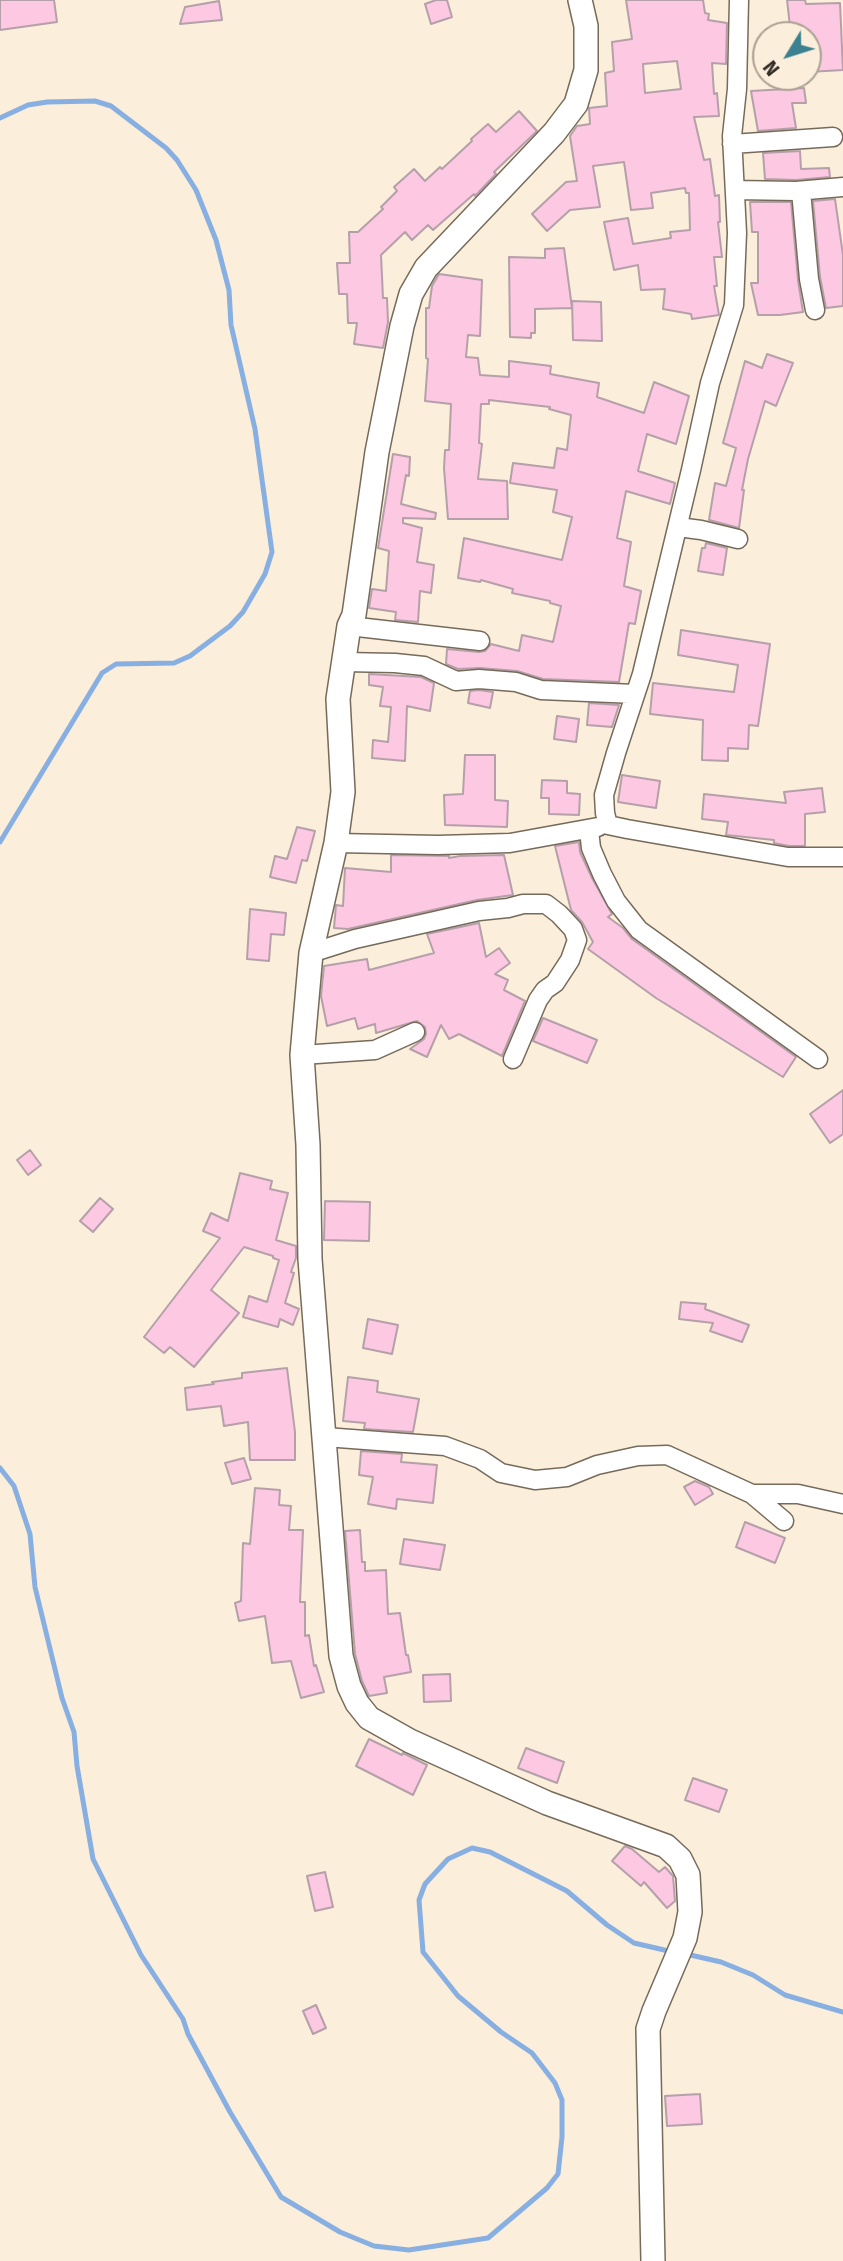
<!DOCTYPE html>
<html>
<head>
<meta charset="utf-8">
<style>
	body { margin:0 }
	#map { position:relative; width:843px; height:2261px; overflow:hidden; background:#fbeedb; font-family:"Fira Sans",sans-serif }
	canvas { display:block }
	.north { position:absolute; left:752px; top:21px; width:70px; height:70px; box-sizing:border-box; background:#fbeedb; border:2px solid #aba193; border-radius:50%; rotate:232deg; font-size:19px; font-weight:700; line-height:28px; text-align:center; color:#322d26 }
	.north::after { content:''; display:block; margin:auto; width:24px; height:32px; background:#3c818f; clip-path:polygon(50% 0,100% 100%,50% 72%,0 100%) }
</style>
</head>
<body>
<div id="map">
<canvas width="843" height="2261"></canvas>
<div class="north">N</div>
</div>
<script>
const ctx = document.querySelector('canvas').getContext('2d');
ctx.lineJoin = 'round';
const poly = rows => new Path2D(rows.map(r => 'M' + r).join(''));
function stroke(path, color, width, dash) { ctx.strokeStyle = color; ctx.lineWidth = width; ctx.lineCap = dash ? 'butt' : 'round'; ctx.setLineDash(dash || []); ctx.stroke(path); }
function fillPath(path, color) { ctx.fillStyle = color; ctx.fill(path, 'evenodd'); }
stroke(poly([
	[0,118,28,105,47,102,95,101,111,106,166,148,177,160,196,190,216,240,229,290,231,325,255,429,272,552,265,574,243,612,230,626,190,656,174,663,116,664,102,673,0,842],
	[0,1468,14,1486,30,1534,35,1587,62,1698,74,1732,77,1766,93,1859,141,1955,183,2019,188,2034,230,2112,281,2197,340,2232,374,2246,409,2250,488,2238,547,2188,558,2174,562,2137,562,2100,555,2083,532,2053,501,2032,458,1996,423,1952,419,1900,425,1884,448,1859,472,1848,490,1852,567,1891,607,1925,634,1943,673,1952],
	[686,1954,721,1962,753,1975,785,1995,843,2012]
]), '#88afe1', 5);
const building = poly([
	[0,0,54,0,57,22,0,30,0,0],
	[436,0,447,0,452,17,431,24,425,4,436,0],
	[626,0,703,0,705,13,709,14,708,20,727,23,726,64,712,63,714,94,717,93,719,116,694,117,704,160,710,159,715,196,719,195,720,222,718,222,722,257,714,257,717,286,714,286,719,315,692,319,691,314,663,309,665,289,641,290,638,265,614,270,604,222,628,218,633,244,671,238,670,232,690,230,689,193,686,193,685,188,651,193,653,208,631,210,624,162,593,166,600,207,570,210,547,231,532,214,566,182,577,181,570,136,577,126,590,124,589,108,607,106,605,73,614,71,612,42,632,39,626,0],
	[677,61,681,89,645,93,643,64,677,61],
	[787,0,805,0,806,4,840,3,843,70,808,72,808,35,791,35,787,0],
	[219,1,222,20,180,24,185,7,219,1],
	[804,88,806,103,792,103,796,128,758,131,751,91,804,88],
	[519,111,537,131,494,172,496,174,475,196,474,194,433,230,428,225,412,240,405,232,381,255,383,298,387,298,388,322,383,348,354,344,357,323,348,323,347,294,339,294,337,263,350,263,349,232,358,232,383,209,381,207,397,191,394,187,414,169,425,181,440,167,442,169,472,141,471,139,488,124,496,132,519,111],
	[800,151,801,169,829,168,830,177,796,180,765,179,763,153,800,151],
	[835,199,843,255,843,306,826,308,820,277,813,201,835,199],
	[750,202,791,202,798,280,803,312,780,315,758,315,751,283,758,283,758,232,752,232,750,202],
	[564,248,572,308,535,309,535,333,531,333,531,338,510,337,509,257,545,258,545,249,564,248],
	[439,274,482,280,480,336,468,335,466,357,478,358,480,375,509,377,509,361,551,366,550,374,599,383,597,397,644,413,654,382,689,396,676,444,647,434,638,471,675,483,670,504,626,491,617,538,631,542,624,586,641,591,635,624,629,623,619,682,543,679,517,671,480,668,458,669,446,664,447,649,479,652,485,651,491,644,519,651,522,635,553,642,561,606,550,603,550,601,512,593,513,589,481,580,480,582,458,578,464,538,562,560,572,517,553,512,557,490,510,483,513,463,554,468,557,448,567,450,571,415,549,409,550,407,489,400,489,404,481,404,479,443,482,444,478,479,507,481,508,519,448,519,444,468,445,450,449,450,451,404,425,401,428,359,426,358,426,308,429,308,432,286,439,274],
	[572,301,601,302,602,341,573,340,572,301],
	[767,354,793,363,776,406,765,401,748,459,742,490,744,490,739,528,709,520,715,483,726,486,736,448,723,443,745,361,762,368,767,354],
	[393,454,410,457,409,476,406,475,401,504,436,513,435,519,403,518,403,523,422,528,417,562,434,565,431,593,420,591,418,622,395,620,396,612,369,608,372,589,386,591,389,551,378,548,393,454],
	[706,543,727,548,723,575,698,571,702,548,705,548,706,543],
	[681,630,770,644,758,726,749,725,748,749,728,748,728,761,702,760,703,720,650,714,653,683,734,692,738,665,678,655,681,630],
	[369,674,421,677,434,683,430,711,407,706,405,761,372,758,373,740,388,742,391,707,380,706,383,687,369,685,369,674],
	[479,690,493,692,490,708,468,703,470,691,479,690],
	[589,703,619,705,612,727,587,725,589,703],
	[557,716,579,719,576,742,554,739,557,716],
	[465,755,495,755,495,800,508,801,507,827,445,825,444,795,463,794,465,755],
	[622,775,660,781,656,808,618,802,622,775],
	[542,780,567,781,567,793,580,794,579,815,549,814,549,798,541,798,542,780],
	[822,788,825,812,805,814,805,846,789,846,774,843,774,840,726,835,728,822,702,819,704,794,786,803,784,792,822,788],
	[297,827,315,831,307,861,302,860,296,883,270,877,275,856,287,859,297,827],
	[579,842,580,852,592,878,612,914,608,917,623,928,632,939,796,1057,783,1077,656,998,588,949,593,942,582,922,571,910,555,846,579,842],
	[391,855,449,856,449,858,460,856,504,855,513,895,477,900,348,929,334,928,336,905,343,906,345,868,391,872,391,855],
	[250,909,286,913,284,935,271,934,269,961,247,959,250,909],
	[479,923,486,957,499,948,510,963,495,974,508,980,504,990,525,1001,502,1056,459,1034,449,1039,441,1025,427,1057,410,1049,424,1039,426,1034,425,1027,417,1021,376,1033,375,1024,358,1029,355,1018,327,1026,321,996,324,966,367,959,369,970,434,953,427,934,479,923],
	[543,1018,597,1040,587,1063,533,1041,543,1018],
	[843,1090,843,1134,830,1143,810,1114,843,1090],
	[30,1150,41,1165,28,1175,17,1160,30,1150],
	[240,1173,272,1181,270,1189,288,1193,276,1240,296,1246,296,1258,291,1272,294,1273,285,1303,299,1309,293,1325,280,1319,278,1327,243,1317,249,1296,267,1302,279,1260,273,1258,273,1256,244,1247,211,1290,239,1313,194,1367,170,1347,164,1353,144,1337,220,1238,203,1231,211,1213,228,1221,240,1173],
	[100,1198,113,1209,93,1232,80,1221,100,1198],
	[325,1201,370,1202,369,1241,324,1240,325,1201],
	[681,1302,706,1304,705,1309,749,1325,742,1342,710,1331,713,1323,679,1319,681,1302],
	[368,1319,398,1325,392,1354,363,1348,368,1319],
	[287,1368,295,1432,295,1460,250,1460,248,1422,224,1426,221,1406,187,1410,185,1388,214,1384,212,1382,242,1378,242,1373,287,1368],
	[348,1377,378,1381,377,1392,419,1399,413,1432,364,1429,365,1423,343,1421,348,1377],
	[361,1451,402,1454,401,1462,437,1465,433,1503,397,1499,396,1509,368,1504,373,1477,359,1475,361,1451],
	[244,1458,251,1479,232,1484,225,1463,244,1458],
	[695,1481,709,1487,713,1494,695,1505,684,1487,695,1481],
	[255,1488,280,1490,279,1505,291,1506,289,1530,303,1530,300,1602,305,1602,305,1636,309,1635,314,1666,316,1665,324,1692,301,1698,291,1661,272,1663,265,1616,239,1621,235,1603,241,1601,243,1543,250,1544,255,1488],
	[745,1522,785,1538,775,1563,736,1547,745,1522],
	[360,1530,362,1562,365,1562,365,1571,386,1570,388,1614,400,1613,406,1655,408,1655,411,1672,384,1677,387,1693,369,1696,362,1681,355,1654,345,1531,360,1530],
	[404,1539,445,1545,440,1570,400,1564,404,1539],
	[450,1674,451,1701,424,1702,423,1675,450,1674],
	[369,1739,402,1755,403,1753,427,1765,413,1795,356,1766,369,1739],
	[526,1748,564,1762,557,1783,518,1768,526,1748],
	[693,1778,727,1790,719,1812,685,1800,693,1778],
	[625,1846,632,1849,659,1872,665,1867,673,1876,675,1901,667,1908,644,1882,641,1886,612,1861,625,1846],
	[325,1872,333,1907,315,1911,307,1876,325,1872],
	[316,2005,326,2028,313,2034,303,2011,316,2005],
	[700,2094,702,2124,667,2126,665,2096,700,2094]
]);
fillPath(building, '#fcc8e2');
stroke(building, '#b5a0aa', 2);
const minor = poly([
	[739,0,737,89,732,136,737,233,734,305,710,383,691,470,642,674,616,753,604,795,605,813,608,825,627,829,788,857,843,857],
	[732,144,833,137],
	[735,190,796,191,843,187],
	[801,191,809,279,815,310],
	[678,527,701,530,738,539],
	[349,626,480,641],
	[344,662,395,663,424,666,456,681,479,679,516,682,541,690,635,694],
	[589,830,591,848,602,874,616,901,639,930,818,1059],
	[336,843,438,845,510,843,598,827],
	[311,953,355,939,479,911,508,908,523,904,546,904,559,914,573,929,577,940,570,960,555,983,545,990,538,1000,513,1059],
	[302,1055,375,1050,415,1032],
	[325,1437,445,1446,480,1459,501,1473,535,1480,567,1477,597,1465,638,1456,667,1455,752,1494,784,1521],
	[752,1494,798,1494,843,1504]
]);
const tertiary = poly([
	[580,0,586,26,586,70,576,104,554,133,426,268,411,294,402,326,377,452,354,615,349,626,338,699,343,792,336,843,311,953,302,1055,308,1145,310,1259,341,1656,349,1686,357,1703,369,1718,410,1741,547,1803,666,1846,680,1859,688,1875,690,1912,685,1938,654,2011,648,2029,653,2261]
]);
stroke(minor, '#766a5a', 21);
stroke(tertiary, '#766a5a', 26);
stroke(minor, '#fff', 18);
stroke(tertiary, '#fff', 23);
</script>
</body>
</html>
